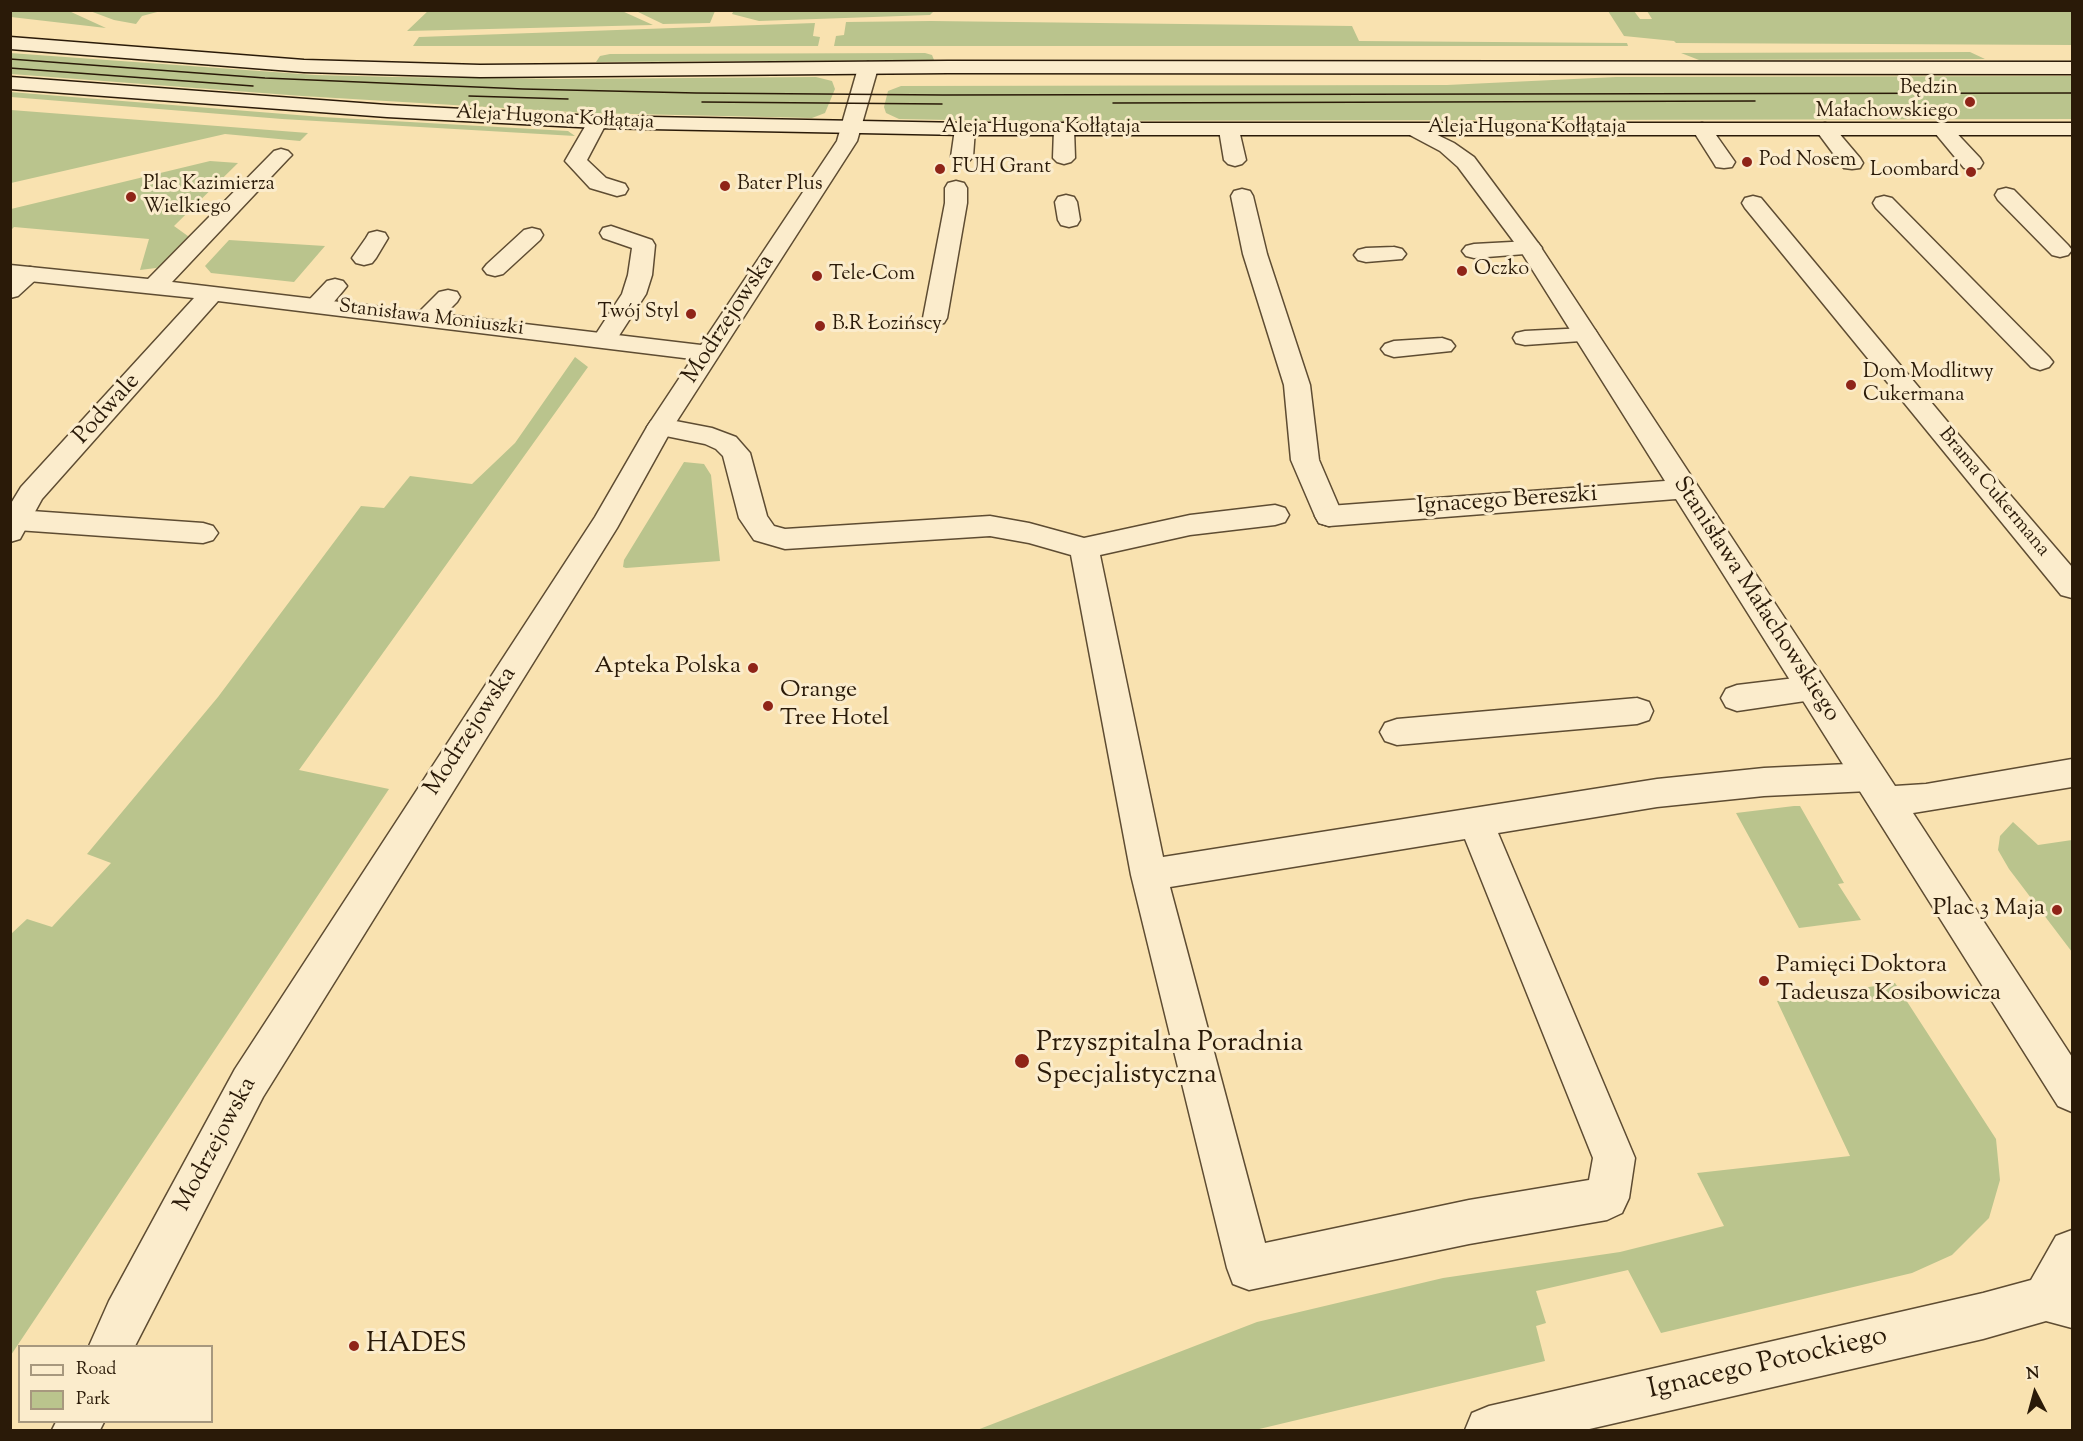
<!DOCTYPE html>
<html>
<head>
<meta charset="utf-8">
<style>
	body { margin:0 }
	#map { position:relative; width:2083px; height:1441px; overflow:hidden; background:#f9e2b0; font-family:"Sorts Mill Goudy",serif }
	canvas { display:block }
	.frame { position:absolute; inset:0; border:12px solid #2a1a08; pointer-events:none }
	.legend { position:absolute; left:18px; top:1345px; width:195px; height:78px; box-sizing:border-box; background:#fbeccc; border:2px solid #a7987e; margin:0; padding:8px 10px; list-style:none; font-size:18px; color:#2a1a08 }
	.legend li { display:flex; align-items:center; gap:12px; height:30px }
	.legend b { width:30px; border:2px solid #a7987e }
	.north { position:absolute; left:2005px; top:1363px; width:60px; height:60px; -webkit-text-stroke:4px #fbeccc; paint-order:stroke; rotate:354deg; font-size:16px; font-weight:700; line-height:24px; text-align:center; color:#2a1a08 }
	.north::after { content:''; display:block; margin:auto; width:21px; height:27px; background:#2a1a08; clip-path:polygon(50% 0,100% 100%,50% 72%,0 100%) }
</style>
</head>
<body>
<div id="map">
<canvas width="2083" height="1441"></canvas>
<div class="frame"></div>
<ul class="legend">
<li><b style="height:8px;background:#fbeccc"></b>Road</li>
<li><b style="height:16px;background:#bac48d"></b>Park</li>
</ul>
<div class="north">N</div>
</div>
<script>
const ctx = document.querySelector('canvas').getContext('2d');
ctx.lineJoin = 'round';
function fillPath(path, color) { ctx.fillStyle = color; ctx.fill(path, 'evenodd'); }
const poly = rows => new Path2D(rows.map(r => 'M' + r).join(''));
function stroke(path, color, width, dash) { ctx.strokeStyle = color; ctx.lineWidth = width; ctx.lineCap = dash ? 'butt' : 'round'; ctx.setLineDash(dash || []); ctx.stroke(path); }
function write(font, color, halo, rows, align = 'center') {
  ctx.font = font + ' "Sorts Mill Goudy",serif'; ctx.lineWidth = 6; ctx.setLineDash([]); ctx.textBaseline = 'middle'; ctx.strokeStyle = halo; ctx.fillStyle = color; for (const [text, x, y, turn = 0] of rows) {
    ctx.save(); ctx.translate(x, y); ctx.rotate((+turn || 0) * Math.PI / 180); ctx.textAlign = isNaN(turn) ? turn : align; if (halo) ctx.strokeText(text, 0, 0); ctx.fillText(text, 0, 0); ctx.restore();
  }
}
fillPath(poly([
	[11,10,69,11,106,28,11,17],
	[429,10,622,11,653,25,407,31],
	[734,10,934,10,934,11,930,15,759,21,732,14],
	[90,11,161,11,142,16,136,24,114,20],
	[636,11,715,11,710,23,663,24],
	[1608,11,1634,11,1640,19,1652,19,1647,11,2072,11,2072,45,1676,43,1674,41,1624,36],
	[931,21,1352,26,1359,41,1627,43,1628,46,834,46,836,36,844,35,846,22],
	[815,23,813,36,820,37,818,46,413,46,419,37],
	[1970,52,1985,59,1699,60,1681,53],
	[10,53,315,75,396,77,562,79,816,77,832,81,835,89,825,113,812,118,588,113,302,96,11,74],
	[925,53,932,55,934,60,596,62,600,56,610,54],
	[2072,76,2072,119,1000,121,899,119,886,113,884,107,888,91,901,86,1447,85,1616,77],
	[10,92,322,117,568,131,575,136,282,119,11,97],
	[11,110,308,133,300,141,225,134,11,183],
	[210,161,238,163,174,226,192,239,167,264,156,268,140,270,149,239,14,227,11,230,11,209],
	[229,240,325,246,294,282,211,273,205,266],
	[575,357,588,367,299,770,389,789,11,1355,11,934,27,919,52,927,111,863,87,854,218,697,361,506,384,508,410,476,472,484,515,443],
	[684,462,704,464,711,475,720,561,626,568,623,567,624,560],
	[1794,806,1800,806,1844,883,1838,884,1861,920,1799,928,1736,813],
	[2013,822,2038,845,2072,840,2072,952,2009,869,1998,850,2000,836],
	[1895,983,1996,1139,2000,1180,1989,1218,1952,1255,1912,1273,1661,1333,1628,1270,1536,1291,1546,1323,1536,1326,1545,1361,1255,1430,977,1430,1257,1322,1443,1278,1620,1252,1724,1226,1697,1173,1850,1156,1777,1001]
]), '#bac48d');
const lane = poly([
	[597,116,604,118,607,122,587,160,606,178,625,184,628,189,625,194,617,196,590,188,565,161,590,118,597,116],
	[965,123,972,125,975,129,973,157,969,161,962,163,955,161,951,157,955,129,958,125,965,123],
	[1064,123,1071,125,1074,129,1075,158,1071,162,1064,164,1057,162,1053,158,1054,129,1057,125,1064,123],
	[1702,123,1709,125,1735,162,1732,167,1724,168,1716,167,1713,162,1692,129,1695,125,1702,123],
	[1825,123,1832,125,1860,158,1863,163,1860,168,1852,169,1844,168,1818,133,1815,129,1818,125,1825,123],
	[1942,123,1949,125,1980,158,1983,163,1980,168,1972,169,1964,168,1935,133,1932,129,1935,125,1942,123],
	[1229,124,1236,126,1239,130,1246,160,1242,164,1235,166,1228,164,1224,160,1219,130,1222,126,1229,124],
	[956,181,964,183,967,188,967,203,947,318,944,323,935,325,926,323,923,318,945,203,945,188,948,183,956,181],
	[2006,188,2014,190,2068,245,2072,250,2068,255,2060,257,2052,255,1998,200,1995,195,1998,190,2006,188],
	[1242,189,1250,191,1253,196,1267,254,1310,385,1319,460,1343,516,1339,523,1329,526,1319,523,1315,516,1291,460,1284,385,1243,254,1231,196,1234,191,1242,189],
	[1066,195,1074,197,1077,202,1080,220,1077,225,1069,227,1061,225,1058,220,1055,202,1058,197,1066,195],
	[1753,196,1761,198,1951,426,2072,567,2072,598,2061,595,1745,208,1742,203,1745,198,1753,196],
	[1884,196,1892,198,2049,357,2053,362,2049,367,2040,370,2031,367,1876,208,1873,203,1876,198,1884,196],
	[611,226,652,240,655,245,652,275,646,294,613,345,604,347,595,345,592,340,622,294,628,275,632,248,603,238,600,233,603,228,611,226],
	[532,228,540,230,543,235,540,240,503,274,495,276,487,274,483,269,487,264,524,230,532,228],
	[377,231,385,233,388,238,376,258,372,263,364,265,356,263,352,258,366,238,369,233,377,231],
	[1530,241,1538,243,1542,248,1538,253,1474,258,1466,256,1462,251,1466,246,1474,244,1530,241],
	[1394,247,1402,249,1406,254,1402,259,1366,262,1358,260,1354,255,1358,250,1366,248,1394,247],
	[30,267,38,269,42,274,18,296,10,298,10,278,22,269,30,267],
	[335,279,343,281,347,286,343,291,327,310,318,312,309,310,306,305,309,300,327,281,335,279],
	[448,290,457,292,460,297,457,302,436,323,427,325,418,323,415,318,418,313,439,292,448,290],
	[1586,328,1595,330,1598,335,1595,340,1525,345,1516,343,1513,338,1516,333,1525,331,1586,328],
	[1442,338,1451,341,1455,346,1451,351,1394,357,1385,354,1381,349,1385,344,1394,341,1442,338],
	[660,418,712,428,736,437,750,453,767,516,774,526,785,529,990,516,1029,523,1084,538,1190,515,1275,505,1285,508,1289,515,1285,522,1275,525,1190,535,1100,555,1163,857,1657,779,1764,768,1869,763,1881,767,1886,777,1881,787,1869,791,1764,796,1657,807,1498,833,1635,1158,1629,1198,1622,1213,1607,1220,1469,1244,1249,1290,1233,1284,1227,1268,1131,875,1071,555,1029,543,990,536,785,549,754,540,739,518,723,456,716,449,705,444,651,433,647,427,651,421,660,418],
	[1465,839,1593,1158,1589,1180,1469,1200,1265,1243,1170,887,1465,839],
	[17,510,203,523,213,526,218,533,213,540,203,543,17,530,10,528,10,512,17,510],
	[1812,676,1823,679,1828,688,1823,697,1812,700,1737,711,1726,707,1721,698,1726,689,1737,685,1812,676],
	[1637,698,1649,702,1653,711,1649,720,1637,724,1397,745,1385,741,1380,732,1385,723,1397,719,1637,698]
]);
const street = poly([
	[868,62,875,64,878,68,857,141,673,427,617,528,263,1097,135,1346,89,1346,109,1301,235,1069,595,517,647,427,692,359,218,301,42,499,20,539,10,542,10,505,21,487,194,298,10,279,10,265,148,279,274,151,281,149,288,151,292,155,288,159,172,282,701,345,837,141,858,68,861,64,868,62],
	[1415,124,1454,143,1474,157,1538,243,1895,786,1926,784,2072,759,2072,787,1913,813,2072,1057,2072,1112,2058,1106,1676,499,1329,526,1319,523,1315,516,1319,509,1329,506,1665,481,1520,250,1458,167,1440,151,1408,134,1405,130,1408,126,1415,124],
	[2072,1230,2072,1328,2046,1321,1983,1339,1585,1430,1465,1430,1472,1413,1489,1406,1983,1293,2031,1280,2056,1236,2072,1230],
	[56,1422,104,1422,100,1430,52,1430,56,1422]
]);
const secondary = poly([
	[10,37,304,60,480,65,948,61,2072,62,2072,74,948,73,480,77,304,72,10,49,10,37],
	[10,77,387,105,597,116,965,123,2072,123,2072,135,965,135,597,128,387,117,10,89,10,77]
]);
stroke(lane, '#5e4c32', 3);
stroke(street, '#5e4c32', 3);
stroke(secondary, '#2a1a08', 3);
fillPath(lane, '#fbeccc');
fillPath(street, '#fbeccc');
fillPath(secondary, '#fbeccc');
stroke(poly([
	[10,59,265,78,523,89,696,93,943,95,2072,93],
	[10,68,253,86],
	[469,96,568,99],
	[702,102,942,104],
	[1113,103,1755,101]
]), '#2a1a08', 1.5);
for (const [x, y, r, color] of [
	[1970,102,6,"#8f2418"],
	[1747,162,6,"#8f2418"],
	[940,169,6,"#8f2418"],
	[1971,172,6,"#8f2418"],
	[725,186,6,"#8f2418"],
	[131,197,6,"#8f2418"],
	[1462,271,6,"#8f2418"],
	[817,276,6,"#8f2418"],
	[691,314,6,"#8f2418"],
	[820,326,6,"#8f2418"],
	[1851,385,6,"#8f2418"],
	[753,668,6,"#8f2418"],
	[768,706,6,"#8f2418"],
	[2057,910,6,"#8f2418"],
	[1764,981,6,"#8f2418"],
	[1022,1061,8,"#8f2418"],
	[354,1346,6,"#8f2418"]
]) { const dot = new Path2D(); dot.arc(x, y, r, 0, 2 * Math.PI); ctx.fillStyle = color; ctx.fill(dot); stroke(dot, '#fbeccc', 2); }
write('20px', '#2a1a08', '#fbeccc', [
	["Będzin",1958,90,"right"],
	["Małachowskiego",1958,113,"right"],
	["Pod Nosem",1759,162],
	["FUH Grant",952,169],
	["Loombard",1959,172,"right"],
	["Plac Kazimierza",143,186],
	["Wielkiego",143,209],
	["Bater Plus",737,186],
	["Oczko",1474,271],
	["Tele-Com",829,276],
	["Twój Styl",679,314,"right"],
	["B.R Łozińscy",832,326],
	["Dom Modlitwy",1863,374],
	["Cukermana",1863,397]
], 'left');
write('20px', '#2a1a08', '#fbeccc', [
	["Aleja Hugona Kołłątaja",555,119,3],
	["Aleja Hugona Kołłątaja",1041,129],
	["Aleja Hugona Kołłątaja",1527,129],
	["Stanisława Moniuszki",431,319,7],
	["Brama Cukermana",1993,493,50]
]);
write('24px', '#2a1a08', '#fbeccc', [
	["Modrzejowska",730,320,-57],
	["Podwale",108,410,-48],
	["Ignacego Bereszki",1507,502,-4],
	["Stanisława Małachowskiego",1755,600,57],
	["Modrzejowska",472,732,-57],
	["Modrzejowska",217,1145,-62]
]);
write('24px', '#2a1a08', '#fbeccc', [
	["Apteka Polska",741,668],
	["Orange",780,692,"left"],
	["Tree Hotel",780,720,"left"],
	["Plac 3 Maja",2045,910],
	["Pamięci Doktora",1776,967,"left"],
	["Tadeusza Kosibowicza",1776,995,"left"]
], 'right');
write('28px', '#2a1a08', '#fbeccc', [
	["Przyszpitalna Poradnia",1036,1045],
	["Specjalistyczna",1036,1077],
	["HADES",366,1346]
], 'left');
write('28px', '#2a1a08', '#fbeccc', [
	["Ignacego Potockiego",1768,1365,-13]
]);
</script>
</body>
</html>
